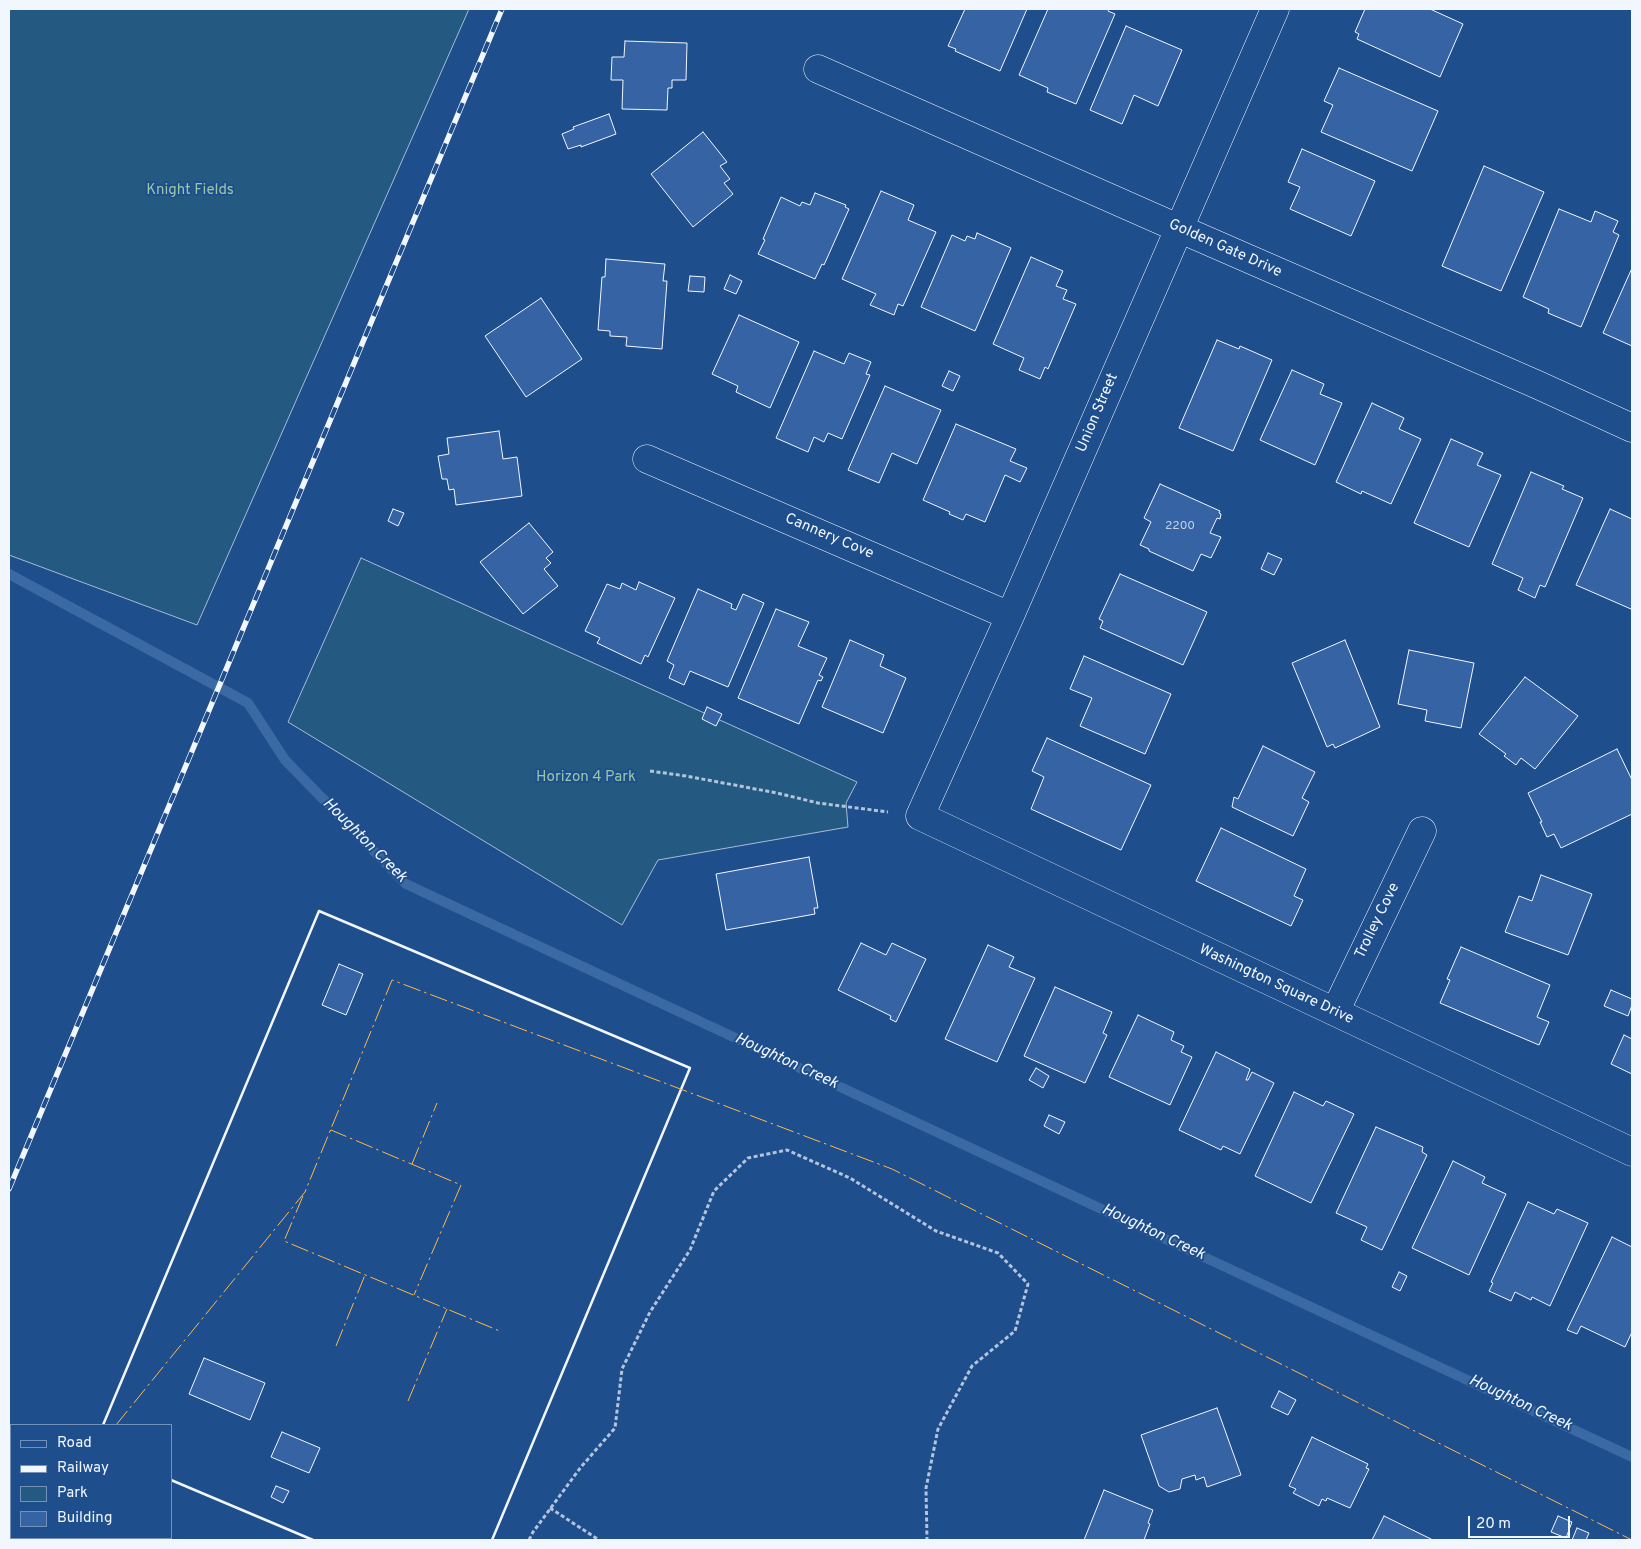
<!DOCTYPE html>
<html>
<head>
<meta charset="utf-8">
<style>
	body { margin:0 }
	#map { position:relative; width:1641px; height:1549px; overflow:hidden; background:#1f4e8c; font-family:Overpass,sans-serif }
	canvas { display:block }
	.frame { position:absolute; inset:0; border:10px solid #f2f6ff; pointer-events:none }
	.legend { position:absolute; left:10px; top:1424px; width:162px; height:115px; box-sizing:border-box; background:#1f4e8c; border:1px solid #7391ba; margin:0; padding:6px 9px; list-style:none; font-size:15px; color:#f2f6ff }
	.legend li { display:flex; align-items:center; gap:10px; height:25px }
	.legend b { width:25px; border:1px solid #7391ba }
	.scale { position:absolute; left:1468px; top:1516px; width:102px; height:22px; box-sizing:border-box; border:2px solid #f2f6ff; border-top:0; padding-left:6px; font-size:15px; line-height:18px; white-space:nowrap; color:#f2f6ff; -webkit-text-stroke:4px #1f4e8c; paint-order:stroke }
</style>
</head>
<body>
<div id="map">
<canvas width="1641" height="1549"></canvas>
<div class="frame"></div>
<ul class="legend">
<li><b style="height:6px;background:#1f4e8c"></b>Road</li>
<li><b style="height:6px;background:#f2f6ff"></b>Railway</li>
<li><b style="height:14px;background:#245a82"></b>Park</li>
<li><b style="height:14px;background:#3563a3"></b>Building</li>
</ul>
<div class="scale">20 m</div>
</div>
<script>
const ctx = document.querySelector('canvas').getContext('2d');
ctx.lineJoin = 'round';
function fillPath(path, color) { ctx.fillStyle = color; ctx.fill(path, 'evenodd'); }
const poly = rows => new Path2D(rows.map(r => 'M' + r).join(''));
function stroke(path, color, width, dash) { ctx.strokeStyle = color; ctx.lineWidth = width; ctx.lineCap = dash ? 'butt' : 'round'; ctx.setLineDash(dash || []); ctx.stroke(path); }
function write(font, color, halo, rows, align = 'center') {
  ctx.font = font + ' Overpass,sans-serif'; ctx.lineWidth = 4; ctx.setLineDash([]); ctx.textBaseline = 'middle'; ctx.strokeStyle = halo; ctx.fillStyle = color; for (const [text, x, y, turn = 0] of rows) {
    ctx.save(); ctx.translate(x, y); ctx.rotate((+turn || 0) * Math.PI / 180); ctx.textAlign = isNaN(turn) ? turn : align; if (halo) ctx.strokeText(text, 0, 0); ctx.fillText(text, 0, 0); ctx.restore();
  }
}
const green = poly([
	[9,9,469,9,197,625,9,555,9,9],
	[361,558,857,782,846,803,848,827,658,860,622,925,288,722,361,558]
]);
fillPath(green, '#245a82');
stroke(green, '#a8bbd7', 1);
stroke(poly([
	[9,574,248,703,285,760,406,884,1632,1457]
]), '#3b69a3', 10);
const building = poly([
	[965,9,1027,9,1000,71,955,51,956,49,948,46,965,9],
	[1048,9,1109,9,1108,11,1115,14,1076,104,1047,92,1048,88,1019,75,1048,9],
	[1365,9,1430,9,1463,24,1440,77,1357,39,1359,34,1355,32,1365,9],
	[1126,26,1182,50,1158,106,1134,95,1122,124,1090,110,1126,26],
	[625,41,687,43,686,80,672,80,672,88,668,88,667,110,622,109,623,80,611,80,612,57,624,57,625,41],
	[1339,68,1438,111,1412,171,1321,132,1333,105,1324,101,1339,68],
	[609,114,616,134,581,147,581,145,568,149,562,134,574,129,573,127,609,114],
	[703,132,727,162,720,166,730,179,724,183,733,194,693,227,651,174,703,132],
	[1302,149,1375,181,1351,236,1290,209,1300,187,1288,182,1302,149],
	[1484,166,1544,192,1501,291,1442,266,1484,166],
	[881,191,914,205,908,220,936,232,903,306,898,304,894,315,870,305,876,294,842,279,881,191],
	[815,193,846,205,845,207,849,209,824,265,822,264,815,279,758,254,765,240,763,239,781,197,800,206,802,202,810,205,815,193],
	[1559,209,1591,222,1595,211,1618,221,1613,232,1619,235,1581,327,1548,313,1549,309,1523,297,1559,209],
	[977,233,1011,248,975,331,921,307,952,235,965,241,967,236,975,239,977,233],
	[1031,257,1063,271,1056,286,1067,290,1063,299,1076,304,1048,369,1045,367,1040,379,1019,370,1024,358,993,344,1031,257],
	[606,259,665,264,663,281,667,281,662,349,626,346,627,337,610,336,610,331,598,330,602,277,605,277,606,259],
	[1632,268,1632,348,1632,346,1603,333,1632,268],
	[730,275,742,281,736,294,724,289,730,275],
	[690,276,705,277,704,292,688,291,690,276],
	[541,298,582,359,526,397,485,336,541,298],
	[739,315,799,342,770,408,736,392,738,386,712,374,739,315],
	[1217,340,1239,349,1240,346,1272,360,1233,451,1179,428,1217,340],
	[814,351,844,364,849,353,871,362,866,374,870,375,842,439,828,433,824,442,814,437,808,452,776,438,814,351],
	[1292,370,1324,384,1320,394,1342,403,1315,465,1260,440,1292,370],
	[949,371,960,376,953,391,942,386,949,371],
	[885,386,941,410,917,464,892,453,879,483,848,470,885,386],
	[1372,403,1404,418,1399,429,1421,439,1391,504,1362,491,1361,494,1336,482,1372,403],
	[956,424,1016,449,1010,461,1027,468,1020,482,1005,475,985,522,966,514,963,520,949,514,950,512,923,500,956,424],
	[499,431,503,459,517,457,522,496,456,505,454,489,449,490,447,479,442,479,438,456,449,454,447,438,499,431],
	[1451,439,1483,453,1477,465,1501,475,1469,547,1414,523,1451,439],
	[1531,472,1564,486,1562,489,1583,498,1545,587,1540,585,1535,598,1518,590,1523,578,1492,564,1531,472],
	[1160,484,1220,511,1219,513,1221,514,1220,519,1217,518,1210,533,1221,537,1211,558,1201,554,1193,571,1149,551,1149,549,1140,545,1151,522,1144,518,1160,484],
	[393,509,404,513,398,526,388,521,393,509],
	[1610,509,1632,519,1632,606,1631,609,1576,585,1610,509],
	[529,523,553,552,546,558,551,563,544,569,558,586,523,614,480,562,529,523],
	[1268,553,1282,559,1274,575,1261,569,1268,553],
	[1120,574,1207,612,1183,665,1100,628,1103,621,1099,619,1120,574],
	[639,582,675,598,648,657,645,655,641,664,597,643,600,638,585,631,607,584,620,589,622,583,636,590,639,582],
	[698,589,732,604,731,608,736,610,743,594,764,603,728,687,690,671,684,685,669,678,674,665,667,661,698,589],
	[776,609,809,622,798,646,827,658,819,675,823,677,821,681,818,680,799,724,738,698,776,609],
	[850,640,884,655,880,666,906,678,883,733,822,707,850,640],
	[1345,640,1380,727,1335,748,1333,744,1327,747,1292,663,1345,640],
	[1409,650,1474,663,1461,728,1425,721,1427,710,1398,704,1409,650],
	[1084,656,1171,694,1145,754,1080,726,1092,698,1070,689,1084,656],
	[1525,677,1578,716,1535,769,1521,758,1516,765,1504,756,1506,754,1479,734,1525,677],
	[707,707,722,714,716,726,702,719,707,707],
	[1047,738,1151,785,1121,850,1031,809,1044,777,1032,771,1047,738],
	[1263,746,1315,772,1302,798,1309,802,1293,836,1232,807,1234,797,1238,799,1263,746],
	[1617,749,1632,780,1632,814,1561,848,1554,834,1547,837,1540,822,1542,822,1528,793,1617,749],
	[1221,828,1306,869,1294,896,1303,900,1291,926,1196,881,1221,828],
	[809,857,818,908,814,908,815,914,726,930,716,874,809,857],
	[1541,875,1592,894,1568,955,1505,932,1519,896,1532,901,1541,875],
	[861,943,886,955,892,943,926,959,896,1022,890,1019,891,1016,838,990,861,943],
	[988,945,1014,957,1009,967,1035,978,997,1062,945,1039,988,945],
	[1461,947,1550,985,1537,1017,1549,1022,1539,1045,1440,1003,1450,980,1447,979,1461,947],
	[339,964,363,974,346,1015,322,1005,339,964],
	[1055,987,1112,1012,1103,1033,1107,1035,1085,1083,1024,1056,1055,987],
	[1611,990,1632,999,1632,1005,1628,1016,1604,1006,1611,990],
	[1138,1015,1174,1032,1171,1040,1184,1046,1181,1052,1192,1057,1170,1105,1109,1077,1138,1015],
	[1624,1035,1632,1039,1632,1074,1611,1064,1624,1035],
	[1216,1052,1250,1069,1246,1080,1248,1080,1252,1072,1274,1083,1240,1154,1223,1146,1221,1150,1179,1130,1216,1052],
	[1036,1068,1049,1076,1043,1088,1029,1080,1036,1068],
	[1294,1092,1323,1106,1326,1101,1354,1114,1311,1203,1255,1176,1294,1092],
	[1049,1115,1065,1122,1059,1134,1044,1126,1049,1115],
	[1376,1127,1423,1147,1422,1152,1427,1155,1382,1250,1361,1240,1367,1227,1336,1213,1376,1127],
	[1453,1161,1485,1177,1482,1183,1506,1194,1469,1275,1412,1248,1453,1161],
	[1528,1202,1554,1214,1557,1209,1588,1223,1550,1306,1532,1297,1531,1300,1515,1292,1511,1301,1489,1291,1493,1283,1491,1282,1528,1202],
	[1612,1237,1632,1247,1632,1332,1625,1347,1581,1326,1577,1334,1567,1330,1612,1237],
	[1399,1272,1407,1276,1400,1291,1392,1287,1399,1272],
	[204,1358,265,1383,250,1420,189,1394,204,1358],
	[1279,1391,1296,1400,1288,1415,1271,1407,1279,1391],
	[1217,1408,1241,1475,1207,1487,1204,1477,1196,1480,1195,1475,1182,1479,1180,1489,1169,1492,1159,1486,1141,1435,1217,1408],
	[282,1432,320,1448,309,1473,271,1457,282,1432],
	[1312,1437,1368,1464,1366,1468,1369,1469,1350,1508,1327,1498,1326,1501,1322,1499,1319,1506,1293,1493,1296,1489,1289,1486,1312,1437],
	[276,1486,289,1491,283,1503,271,1497,276,1486],
	[1104,1490,1153,1510,1148,1523,1150,1524,1144,1540,1084,1540,1104,1490],
	[1384,1516,1433,1540,1372,1540,1384,1516],
	[1558,1516,1572,1522,1566,1538,1551,1532,1558,1516],
	[1577,1528,1589,1533,1586,1540,1572,1540,1577,1528]
]);
fillPath(building, '#3563a3');
stroke(building, '#f2f6ff', 1);
const minor = poly([
	[1275,9,1010,616,920,816,1632,1152],
	[818,69,1178,228,1538,385,1632,428],
	[647,459,1010,616],
	[1335,1012,1422,831]
]);
stroke(minor, '#f2f6ff', 29);
stroke(poly([
	[650,771,686,776,777,793,818,803,888,812],
	[550,1508,599,1540],
	[529,1540,533,1532,581,1467,615,1428,622,1369,650,1312,690,1250,714,1191,748,1158,787,1150,850,1178,936,1231,998,1253,1028,1284,1015,1331,972,1366,938,1429,926,1488,927,1540]
]), '#b3c4dc', 3, [4, 2.5]);
stroke(minor, '#1f4e8c', 28);
const rail = poly([
	[9,1189,502,9]
]);
stroke(rail, '#f2f6ff', 5.5);
stroke(rail, '#1f4e8c', 4, [11]);
stroke(poly([
	[103,1425,319,911,690,1068,492,1540],
	[171,1480,313,1540]
]), '#f2f6ff', 2.5);
stroke(poly([
	[330,1131,331,1130,461,1185,414,1295],
	[412,1164,437,1103],
	[303,1196,284,1241,502,1332],
	[336,1346,365,1275],
	[408,1401,447,1309],
	[116,1425,305,1192,392,980,892,1169,1632,1540],
	[29,1540,30,1538]
]), '#ffb74d', 1, [18, 4, 2.5, 4]);
write('12px', '#c3d1e8', null, [
	["2200",1180,527]
]);
write('15px', '#97c8a6', '#1f4e8c', [
	["Knight Fields",190,191],
	["Horizon 4 Park",586,778]
]);
write('15px', '#f2f6ff', '#1f4e8c', [
	["Golden Gate Drive",1225,249,24],
	["Union Street",1098,413,-67],
	["Cannery Cove",829,537,23],
	["Trolley Cove",1378,921,-64],
	["Washington Square Drive",1276,985,25]
]);
write('italic 16px', '#f2f6ff', '#1f4e8c', [
	["Houghton Creek",364,841,45],
	["Houghton Creek",786,1062,25],
	["Houghton Creek",1153,1233,25],
	["Houghton Creek",1520,1404,25]
]);
</script>
</body>
</html>
